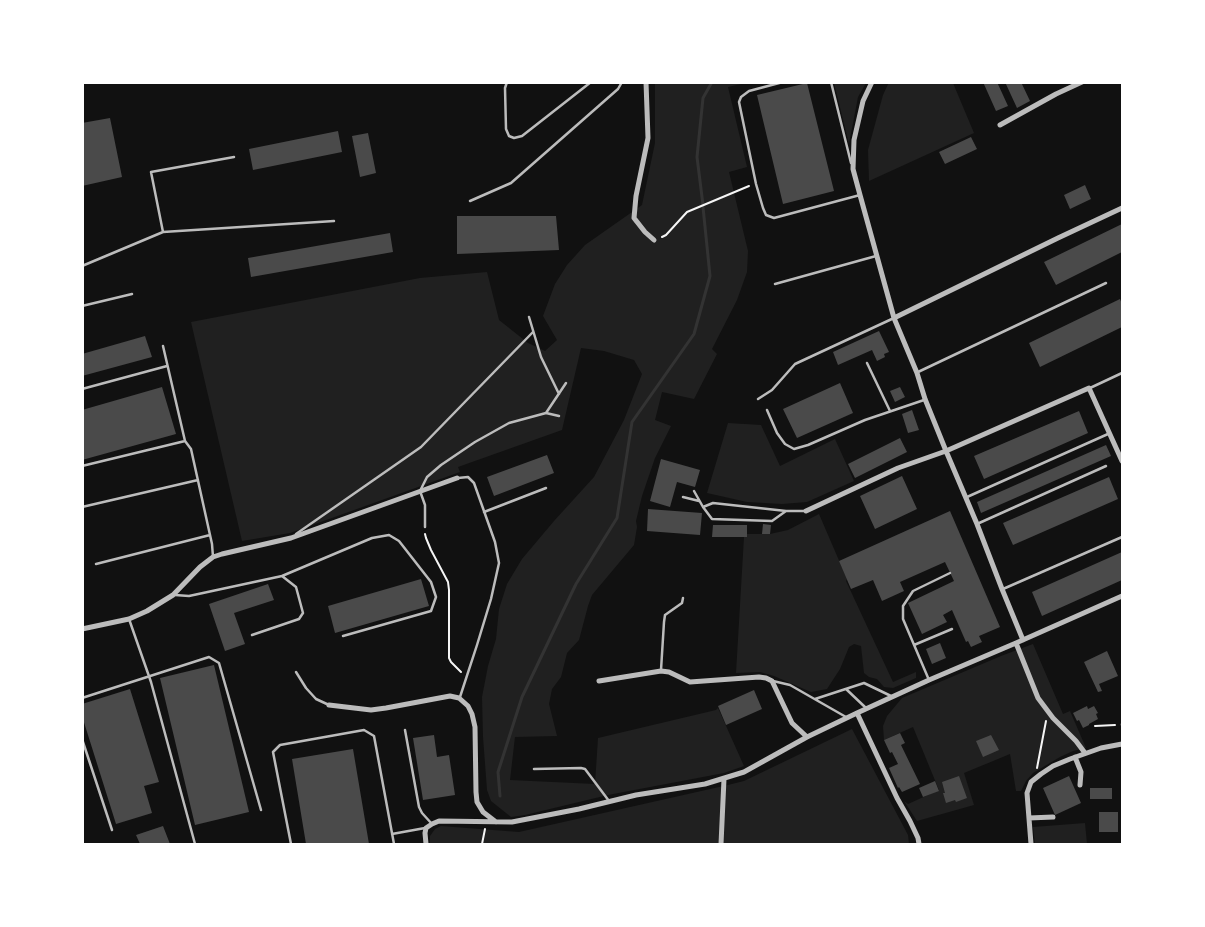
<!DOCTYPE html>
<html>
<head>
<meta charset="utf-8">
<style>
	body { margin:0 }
	#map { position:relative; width:1205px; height:927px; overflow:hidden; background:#111; font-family:Lato,sans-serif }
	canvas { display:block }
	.frame { position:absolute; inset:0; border:84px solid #fff; pointer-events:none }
</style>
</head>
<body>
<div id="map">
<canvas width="1205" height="927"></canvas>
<div class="frame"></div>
</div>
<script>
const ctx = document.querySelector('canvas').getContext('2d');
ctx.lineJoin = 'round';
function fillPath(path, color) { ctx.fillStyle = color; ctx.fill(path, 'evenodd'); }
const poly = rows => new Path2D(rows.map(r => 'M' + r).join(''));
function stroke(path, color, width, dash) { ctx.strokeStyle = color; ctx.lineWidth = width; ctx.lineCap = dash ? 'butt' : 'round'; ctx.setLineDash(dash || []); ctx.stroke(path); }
fillPath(poly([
	[889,82,953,83,974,133,869,181,868,150,883,95],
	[655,83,745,83,728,87,747,167,729,172,748,251,747,272,737,300,712,349,717,354,694,399,662,392,655,420,671,426,655,458,642,496,636,521,637,527,634,545,592,595,588,606,579,640,567,653,561,677,552,689,549,704,557,736,515,737,510,780,595,784,598,738,716,710,718,708,744,766,724,773,608,795,525,815,511,817,491,801,487,790,483,737,482,697,488,666,496,639,499,609,507,584,522,559,554,521,594,477,624,420,642,374,634,360,604,351,581,348,562,430,458,467,460,472,290,533,242,541,191,322,420,278,487,272,499,320,528,343,545,351,557,340,543,316,555,284,567,265,585,245,642,205,655,143],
	[834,83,866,83,858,97,849,144],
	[728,423,761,425,780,466,835,439,854,481,807,502,782,504,747,502,707,493],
	[819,514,847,579,846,581,893,682,916,672,916,678,893,688,884,687,877,679,869,677,864,673,861,646,854,644,849,647,840,669,827,689,811,692,774,676,760,672,736,673,744,537,747,537,747,534,770,534,788,530],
	[1033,644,1063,714,1070,711,1086,748,1073,751,1060,757,1033,773,1026,781,1021,791,1016,791,1010,754,964,773,974,805,917,821,904,801,908,804,939,790,913,727,884,740,883,726,887,716,902,698,1001,656],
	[852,729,908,835,909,844,430,844,430,836,435,829,441,826,519,832,728,785,744,781],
	[1085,823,1087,844,1035,844,1033,827]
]), '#202020');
stroke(poly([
	[703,205,697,157,703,98,712,82],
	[500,796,498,772,522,697,576,584,617,518,632,422,694,334,710,276,703,207]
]), '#333', 3);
fillPath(poly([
	[983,82,997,82,1008,106,996,111],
	[1005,82,1021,82,1030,101,1017,108],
	[807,83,834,191,783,204,757,95],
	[110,118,122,177,82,186,82,123],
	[338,131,342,152,253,170,249,149],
	[368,133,376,173,360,177,352,136],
	[971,137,977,149,945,164,939,152],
	[1085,185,1091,199,1070,209,1064,195],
	[457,216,556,216,559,250,457,254],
	[1122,224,1122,252,1056,285,1044,262],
	[390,233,393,252,251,277,248,258],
	[1120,299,1122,304,1122,327,1040,367,1029,343],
	[879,331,889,352,884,354,885,357,877,361,872,350,838,365,833,352],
	[145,336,152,357,82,376,82,354],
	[840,383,853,413,797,438,783,409],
	[162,387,176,434,82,460,82,410],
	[900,387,905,397,895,402,890,391],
	[912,410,919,430,908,433,902,414],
	[1079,411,1088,433,984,479,974,456],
	[900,438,907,452,855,478,848,464],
	[1106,445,1111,456,981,513,977,502],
	[547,455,554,473,494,496,487,477],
	[661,459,700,470,695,487,677,482,670,507,650,501],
	[902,476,917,509,875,529,860,496],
	[1109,477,1118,499,1013,545,1003,523],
	[648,509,702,513,700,535,647,531],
	[950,511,1000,627,979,636,982,642,971,647,968,641,966,642,952,610,943,615,947,622,922,634,908,603,954,581,945,562,900,582,904,591,882,601,873,580,851,589,839,561],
	[763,524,771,525,770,534,762,534],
	[713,525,747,525,747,537,712,537],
	[1122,552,1122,580,1042,616,1032,592],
	[421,579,429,606,335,633,328,606],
	[268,584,274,600,234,613,245,644,225,651,209,604],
	[940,643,946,658,932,664,926,649],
	[1107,651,1118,676,1099,684,1102,691,1098,692,1084,662],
	[214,665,249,812,195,825,160,678],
	[130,689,159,782,144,786,152,813,116,824,82,716,82,704],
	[754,690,762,709,726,725,718,706],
	[1087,706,1088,709,1094,706,1098,713,1096,714,1098,719,1089,724,1089,725,1083,728,1079,720,1077,721,1073,713],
	[900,733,905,743,901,745,920,784,902,792,899,787,898,788,889,768,898,764,892,752,890,753,884,740],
	[434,735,437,757,449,755,455,795,423,800,413,738],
	[991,735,999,750,983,757,976,741],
	[353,749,369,844,306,844,292,759],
	[959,776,967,798,956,802,955,800,946,803,943,793,945,793,942,782],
	[1069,776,1081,803,1055,815,1043,788],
	[935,781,939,791,923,797,919,788],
	[1090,788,1112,788,1112,799,1090,799],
	[1099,812,1118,812,1118,832,1099,832],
	[163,826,170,844,140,844,136,835]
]), '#4a4a4a');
stroke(poly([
	[662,237,666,235,687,212,749,186],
	[425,534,426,538,431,550,448,582,449,590,449,658,451,662,461,672],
	[1095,726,1115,725],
	[1037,768,1046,721],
	[482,844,485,829]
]), '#f5f5f5', 2);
stroke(poly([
	[507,82,505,88,506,129,509,136,514,138,522,136,591,82],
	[783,82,749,91,741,97,739,102,756,184,763,208,766,215,774,218,860,195],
	[831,82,851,163],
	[470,201,511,183,618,89,622,82],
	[163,232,334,221],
	[82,266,163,232,151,172,234,157],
	[775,284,876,256],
	[82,306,132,294],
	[529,317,541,357,559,394],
	[163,346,185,441],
	[867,363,890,411],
	[918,372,1106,283],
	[1090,388,1122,373],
	[82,389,167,366],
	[758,399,772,390,795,364,894,318],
	[767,410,777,433,785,444,794,449,808,445,865,420,924,400],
	[546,413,566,383],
	[82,466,185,441,191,449,212,544,213,557],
	[458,478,468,477,474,483,495,542,499,563,491,599,477,645,460,697],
	[694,491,703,507],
	[683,497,699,501],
	[967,497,1108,434],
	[82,507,198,480],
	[786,511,772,521,712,519,703,507,713,503,786,511,805,511],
	[484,512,546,488],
	[977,524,1106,466],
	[425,527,425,505,420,491,427,477,441,465,475,442,509,423,546,413,559,416],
	[296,534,421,447,533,332],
	[96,564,210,535],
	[282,576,372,538,389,535,399,541,431,582,436,597,431,611,343,636],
	[1003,589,1122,537],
	[175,595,189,596,282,576,296,587,303,613,299,619,252,635],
	[129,619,151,682,195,844],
	[914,645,952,629],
	[661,670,664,622,665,615,682,603,683,598],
	[296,672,306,688,316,699,329,705],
	[929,680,903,619,903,606,913,591,950,573],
	[773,681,790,685,846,717],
	[846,689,866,708],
	[82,698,209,657,219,663,261,810],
	[815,699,864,683,891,696],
	[1122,724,1122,725],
	[405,730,419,807,422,813,432,824],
	[82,739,112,830],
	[534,769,581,768,585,769,609,801],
	[392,834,425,828],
	[291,844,273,752,280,745,364,730,374,736,394,844]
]), '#bcbcbc', 2.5);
stroke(poly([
	[646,82,648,138,636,196,634,218,645,232,654,240],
	[872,82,863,101,854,140,853,169,860,195,894,318,917,373,925,399,946,451,977,524,1002,589,1023,640],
	[1000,125,1056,94,1082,82],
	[894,318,1058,238,1122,208],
	[806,511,898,468,946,451,1089,388,1122,461],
	[82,629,129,619,147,611,173,595,200,567,213,557,222,554,291,538,457,478],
	[1016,643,1038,698,1053,718,1076,741,1085,753],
	[599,681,661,671,669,672,690,682,759,677,766,678,772,681,792,723,807,737],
	[329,705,371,710,386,708,450,696,459,698,468,706,472,714,475,727,476,792,477,802,483,812,496,822],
	[857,713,897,798,910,821,918,838,919,844],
	[1075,757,1081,772,1080,785],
	[1029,818,1053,817],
	[426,844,425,833,426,828,432,824,439,821,512,822,579,809,636,795,705,784,744,772,807,737,857,713,929,680,1016,643,1122,596],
	[721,844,724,779],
	[1031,844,1027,793,1031,782,1041,774,1053,766,1070,759,1101,748,1122,744]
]), '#bcbcbc', 5);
</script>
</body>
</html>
